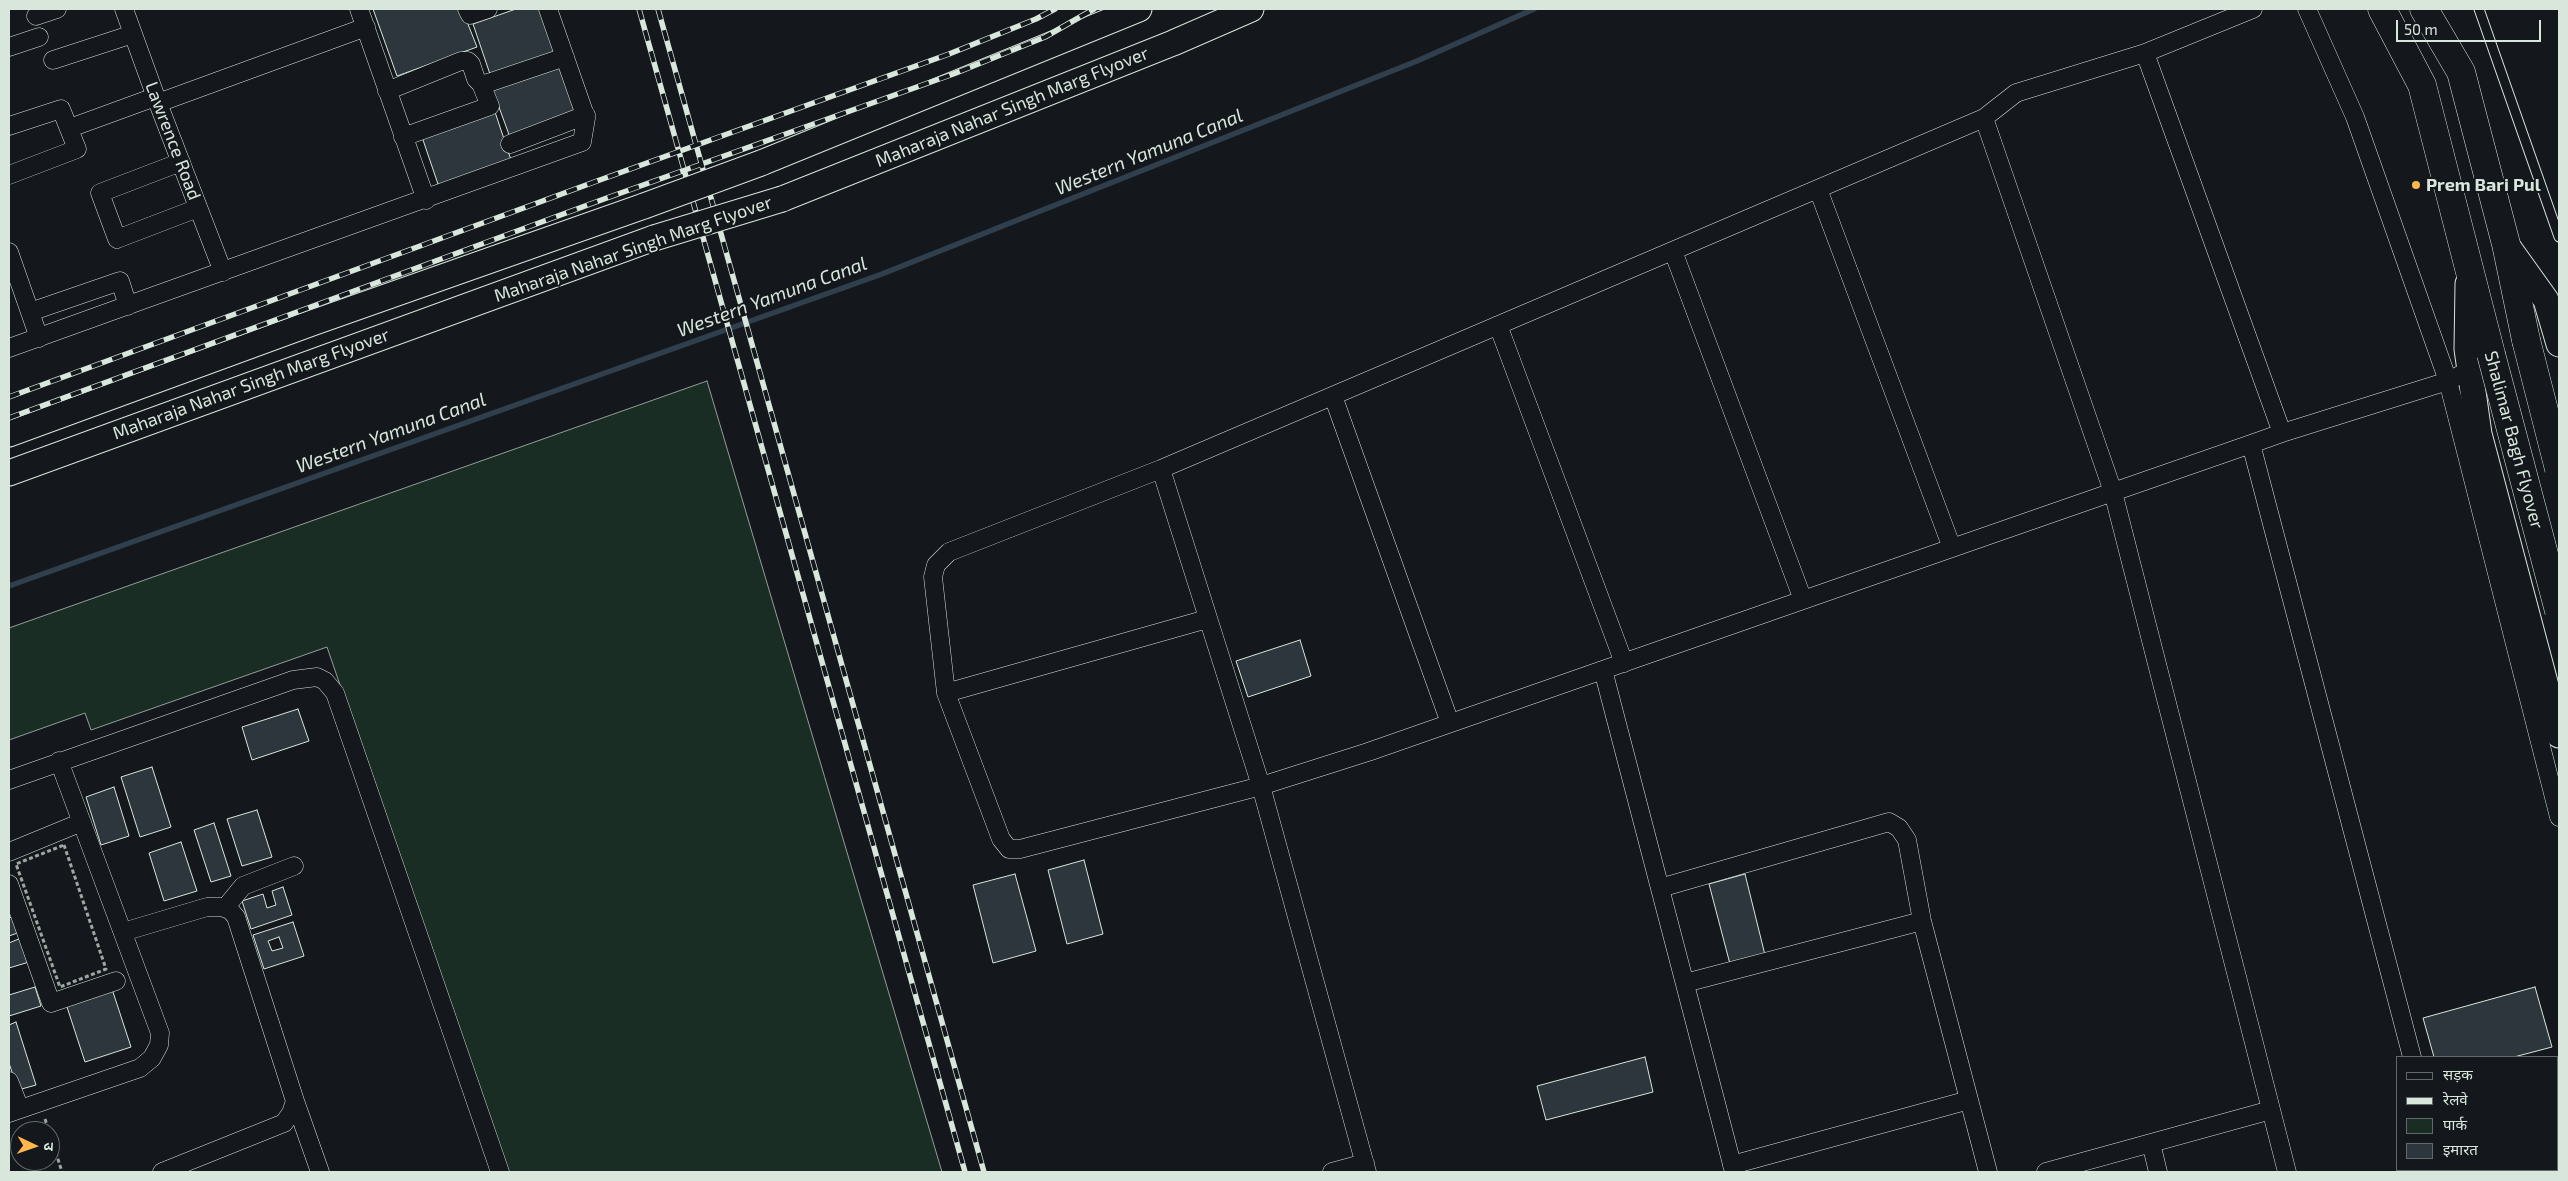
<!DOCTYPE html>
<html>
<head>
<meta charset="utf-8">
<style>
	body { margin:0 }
	#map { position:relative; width:2568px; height:1181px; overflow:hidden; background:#14181c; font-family:"Exo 2","Noto Sans Devanagari",sans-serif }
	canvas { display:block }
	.frame { position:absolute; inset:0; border:10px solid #d8e6dc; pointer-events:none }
	.legend { position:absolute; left:2396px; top:1056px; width:162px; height:115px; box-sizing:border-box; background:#14181c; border:1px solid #626a69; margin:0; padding:6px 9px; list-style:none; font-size:15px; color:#d8e6dc }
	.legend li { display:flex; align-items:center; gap:10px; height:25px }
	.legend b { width:25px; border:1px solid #626a69 }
	.north { position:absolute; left:10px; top:1121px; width:50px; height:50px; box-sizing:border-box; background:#14181c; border:1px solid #626a69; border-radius:50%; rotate:93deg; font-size:14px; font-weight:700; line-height:20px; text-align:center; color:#d8e6dc }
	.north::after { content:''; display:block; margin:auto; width:18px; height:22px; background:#ffb74d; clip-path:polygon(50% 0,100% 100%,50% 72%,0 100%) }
	.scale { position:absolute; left:2396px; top:20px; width:145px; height:22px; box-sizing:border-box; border:2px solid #d8e6dc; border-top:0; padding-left:6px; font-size:15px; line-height:18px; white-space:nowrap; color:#d8e6dc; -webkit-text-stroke:4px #14181c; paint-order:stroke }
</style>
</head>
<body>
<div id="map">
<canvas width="2568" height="1181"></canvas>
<div class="frame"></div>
<ul class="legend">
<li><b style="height:6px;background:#14181c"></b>सड़क</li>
<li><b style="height:6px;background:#d8e6dc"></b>रेलवे</li>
<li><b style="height:14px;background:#1a2d24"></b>पार्क</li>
<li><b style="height:14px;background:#2c363c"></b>इमारत</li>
</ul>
<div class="north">उ</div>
<div class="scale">50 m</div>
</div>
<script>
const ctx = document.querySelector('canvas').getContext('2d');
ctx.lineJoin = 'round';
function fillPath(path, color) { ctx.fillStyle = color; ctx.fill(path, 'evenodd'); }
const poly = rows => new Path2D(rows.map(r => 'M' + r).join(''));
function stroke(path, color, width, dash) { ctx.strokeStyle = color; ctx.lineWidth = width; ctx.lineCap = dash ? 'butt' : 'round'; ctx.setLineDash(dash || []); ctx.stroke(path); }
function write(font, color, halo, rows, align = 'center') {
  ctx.font = font + ' "Exo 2",sans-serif'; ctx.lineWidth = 4; ctx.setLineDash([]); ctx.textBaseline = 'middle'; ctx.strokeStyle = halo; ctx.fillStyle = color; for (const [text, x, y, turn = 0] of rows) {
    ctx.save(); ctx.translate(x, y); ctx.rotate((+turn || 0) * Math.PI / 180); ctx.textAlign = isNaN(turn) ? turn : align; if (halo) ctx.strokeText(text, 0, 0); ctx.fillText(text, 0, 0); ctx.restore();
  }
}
const green = poly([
	[707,381,942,1172,507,1172,327,647,91,730,85,713,9,740,9,628,707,381]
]);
fillPath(green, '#1a2d24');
stroke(green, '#939e99', 1);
stroke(poly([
	[9,586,882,274,1417,61,1534,9]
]), '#2f3f4d', 5.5);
const building = poly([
	[373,9,462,9,477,47,397,76,373,9],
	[516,9,543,9,558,53,491,77,473,24,516,9],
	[563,62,582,114,511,140,492,88,563,62],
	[494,109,513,166,440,190,421,134,494,109],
	[1300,640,1311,676,1248,697,1236,661,1300,640],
	[298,709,309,741,252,760,242,727,298,709],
	[152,767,171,827,140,837,121,777,152,767],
	[114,787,129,836,101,845,86,797,114,787],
	[257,810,272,857,242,866,227,819,257,810],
	[214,823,231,876,211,882,194,830,214,823],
	[181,842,197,891,164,901,149,853,181,842],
	[1084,860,1103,934,1067,944,1048,870,1084,860],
	[1015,874,1036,951,993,963,973,885,1015,874],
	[1745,874,1765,955,1730,964,1709,884,1745,874],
	[283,887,292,915,251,929,242,901,263,894,267,908,276,905,272,891,283,887],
	[15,916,20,932,9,936,9,918,15,916],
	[293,922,304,956,264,969,253,935,293,922],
	[279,937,283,948,272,951,268,941,279,937],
	[21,938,29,962,9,968,9,943,21,938],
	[35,987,41,1006,9,1016,9,995,35,987],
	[2535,987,2552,1047,2514,1057,2434,1057,2423,1018,2535,987],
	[112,989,131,1047,85,1062,66,1004,112,989],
	[16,1022,36,1085,18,1090,9,1063,9,1025,16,1022],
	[1645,1057,1653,1092,1546,1120,1537,1086,1645,1057]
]);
fillPath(building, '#2c363c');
stroke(building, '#d8e6dc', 1);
const lane = poly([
	[2479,9,2559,237]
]);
const street = poly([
	[124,9,158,103,223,272],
	[359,9,426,200],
	[467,9,470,15,488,9],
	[2253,9,2145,53,2282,433],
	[2307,9,2355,117,2448,381,2559,817],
	[36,16,57,9],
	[9,47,39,37],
	[53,60,133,34],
	[387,91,461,61,468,61,471,64,476,79,481,84,488,83,565,57],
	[158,103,366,27],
	[1984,118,2016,93,2145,53],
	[9,126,61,109,77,149,9,175],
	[70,128,155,97],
	[403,137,490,106,481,84],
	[510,144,586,115],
	[181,162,100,193,117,239,198,208],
	[1818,189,1952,548],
	[1673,251,1803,600],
	[9,252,39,338],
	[30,312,120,281,128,306],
	[1498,325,1624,663],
	[9,348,582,142,586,118,548,9],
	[1333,396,1450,723],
	[2251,444,2412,1057],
	[1161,469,1261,786,1367,1172],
	[1603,670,1734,1172],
	[946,693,1207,619],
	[9,780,293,680,317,677,325,681,335,693,500,1172],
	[9,852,82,822],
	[9,884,51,1003,116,981],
	[1660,888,1889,822,1899,828,1907,840,1922,921,1988,1172],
	[225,908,243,886,294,866],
	[123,932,207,907,221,907,230,910,236,917,295,1101,291,1113,284,1123,162,1172],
	[1685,983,1922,921],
	[9,1081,20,1109],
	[295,1101,320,1172],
	[9,1113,140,1068,152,1058,159,1045,160,1033,59,761],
	[2151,1143,2158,1172],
	[1732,1165,1969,1100],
	[2442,1170,2442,1172],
	[1332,1172,1365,1163],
	[2046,1172,2271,1110],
	[2287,1172,2113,492,1984,118,1161,469,949,552,936,565,933,577,946,693,1001,839,1009,849,1020,849,1261,786,1368,752,1952,548,2251,444,2282,433,2448,381,2470,370]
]);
const secondary = poly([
	[761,163,1139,9],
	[782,199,1173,43,1251,9],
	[2506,244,2546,300,2559,344],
	[2468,284,2467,349,2479,434,2559,735],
	[9,434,312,323,644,206],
	[9,473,654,238]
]);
const primary = poly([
	[2382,9,2422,85,2491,354],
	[2424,9,2461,72,2506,244,2526,340]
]);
stroke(lane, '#d8e6dc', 11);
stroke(street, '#d8e6dc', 19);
stroke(secondary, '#d8e6dc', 27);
stroke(primary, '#d8e6dc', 29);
stroke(poly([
	[64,845,106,969,60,987,16,864,64,845],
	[45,1119,49,1131],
	[50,1134,62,1172]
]), '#9da8a2', 3, [4, 2.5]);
stroke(lane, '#14181c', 9);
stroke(street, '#14181c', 18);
stroke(secondary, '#14181c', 25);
stroke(primary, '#14181c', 28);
const rail = poly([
	[639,9,965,1172],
	[658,9,984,1172],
	[9,397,597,181,949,54,1036,19,1055,9],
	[9,418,604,199,956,73,1045,37,1094,9]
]);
stroke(rail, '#d8e6dc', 5.5);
stroke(rail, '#14181c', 4, [11]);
const secondaryBridge = poly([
	[644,206,761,163],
	[654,238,782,199]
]);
const primaryBridge = poly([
	[2526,340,2559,469],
	[2491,354,2559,611]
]);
stroke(secondaryBridge, '#d8e6dc', 27, []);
stroke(primaryBridge, '#d8e6dc', 29, []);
stroke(secondaryBridge, '#14181c', 25);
stroke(primaryBridge, '#14181c', 28);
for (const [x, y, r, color] of [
	[2416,185,5,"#ffb74d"]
]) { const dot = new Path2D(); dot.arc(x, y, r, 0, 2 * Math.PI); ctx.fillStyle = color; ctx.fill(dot); stroke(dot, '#14181c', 2); }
write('18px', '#d8e6dc', '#14181c', [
	["Maharaja Nahar Singh Marg Flyover",1012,107,-22],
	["Lawrence Road",173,141,69],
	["Maharaja Nahar Singh Marg Flyover",633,249,-19],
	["Maharaja Nahar Singh Marg Flyover",251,384,-20],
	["Shalimar Bagh Flyover",2514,440,75]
]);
write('bold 18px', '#d8e6dc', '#14181c', [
	["Prem Bari Pul",2426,185]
], 'left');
write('italic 19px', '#d8e6dc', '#14181c', [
	["Western Yamuna Canal",1149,152,-22],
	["Western Yamuna Canal",772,297,-20],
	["Western Yamuna Canal",391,433,-20]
]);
</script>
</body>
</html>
